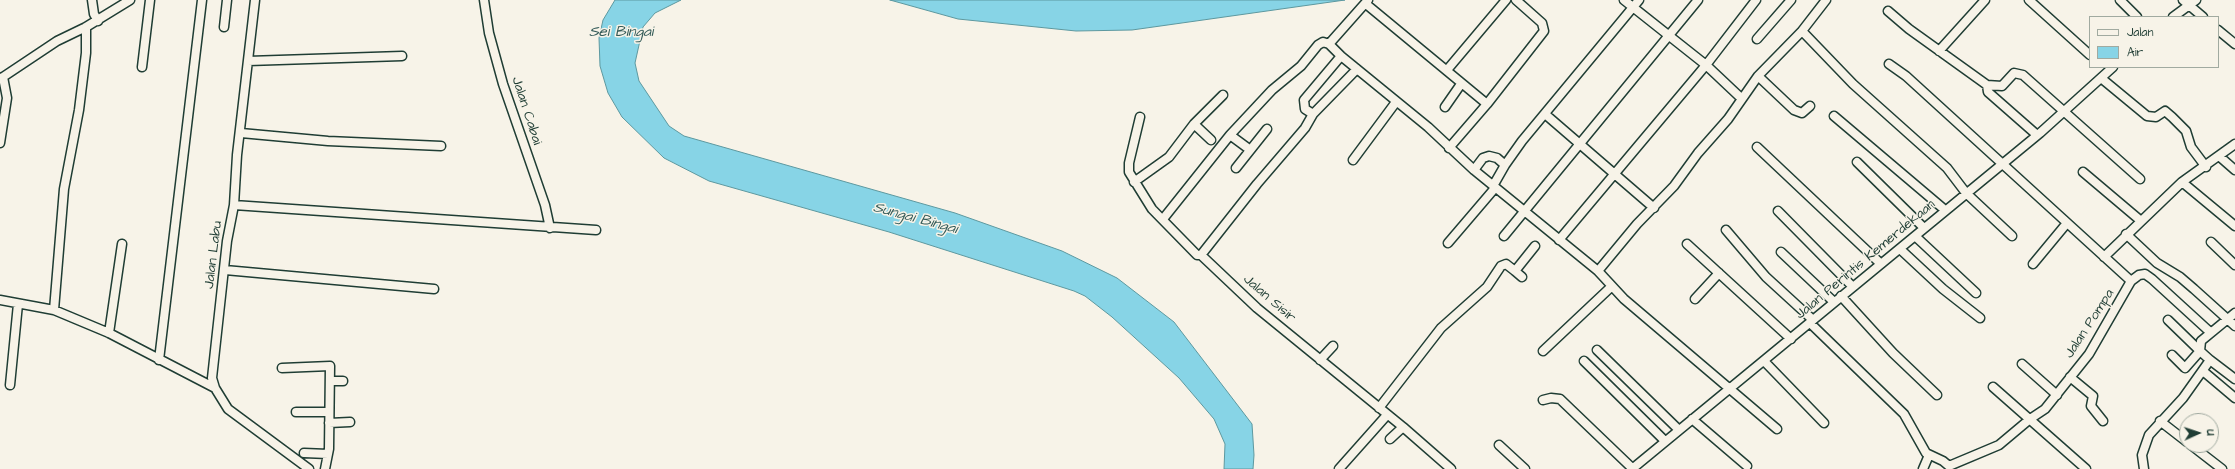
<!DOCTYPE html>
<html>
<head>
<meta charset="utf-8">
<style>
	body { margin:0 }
	#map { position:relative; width:2235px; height:469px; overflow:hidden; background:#f7f3e8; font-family:"Architects Daughter",sans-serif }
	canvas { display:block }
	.legend { position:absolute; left:2089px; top:16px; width:130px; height:52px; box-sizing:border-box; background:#f7f3e8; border:1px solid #a1aaa0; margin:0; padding:5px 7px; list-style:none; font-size:12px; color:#1f3d34 }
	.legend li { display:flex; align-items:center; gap:8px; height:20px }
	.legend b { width:20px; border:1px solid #a1aaa0 }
	.north { position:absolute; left:2179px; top:413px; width:40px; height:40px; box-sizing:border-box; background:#f7f3e8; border:1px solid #a1aaa0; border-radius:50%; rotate:87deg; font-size:11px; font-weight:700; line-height:16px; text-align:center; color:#1f3d34 }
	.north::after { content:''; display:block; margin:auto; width:14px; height:18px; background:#1f3d34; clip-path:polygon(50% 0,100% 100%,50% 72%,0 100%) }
</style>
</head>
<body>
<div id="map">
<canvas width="2235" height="469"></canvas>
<ul class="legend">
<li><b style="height:5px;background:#f7f3e8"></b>Jalan</li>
<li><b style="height:11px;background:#87d4e6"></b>Air</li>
</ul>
<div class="north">U</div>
</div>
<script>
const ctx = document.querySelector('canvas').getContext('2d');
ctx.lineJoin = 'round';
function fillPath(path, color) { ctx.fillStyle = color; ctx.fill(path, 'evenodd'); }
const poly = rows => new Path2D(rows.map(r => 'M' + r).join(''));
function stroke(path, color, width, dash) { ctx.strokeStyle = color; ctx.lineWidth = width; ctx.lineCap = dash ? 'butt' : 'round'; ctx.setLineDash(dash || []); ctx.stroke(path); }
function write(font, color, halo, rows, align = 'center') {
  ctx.font = font + ' "Architects Daughter",sans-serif'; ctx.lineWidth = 3; ctx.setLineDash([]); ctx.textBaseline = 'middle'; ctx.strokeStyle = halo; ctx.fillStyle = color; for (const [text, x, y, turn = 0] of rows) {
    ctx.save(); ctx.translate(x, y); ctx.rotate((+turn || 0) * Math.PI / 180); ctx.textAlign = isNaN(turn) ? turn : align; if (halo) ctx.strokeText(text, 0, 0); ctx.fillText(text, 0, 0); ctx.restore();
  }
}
const water = poly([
	[615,0,681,0,655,13,643,27,635,63,639,81,669,126,684,136,955,213,1062,251,1117,278,1174,322,1252,424,1254,455,1253,469,1224,469,1225,444,1214,419,1179,378,1112,317,1085,296,1074,291,889,232,709,181,664,158,622,117,608,93,600,66,599,38,603,20,615,0],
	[890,0,1345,0,1132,30,1076,31,958,19,890,0]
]);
fillPath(water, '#87d4e6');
stroke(water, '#5d989f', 1);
const minor = poly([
	[92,0,94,14,98,21],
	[255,0,237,155,234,205,227,241,212,378,215,388,228,409,309,469],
	[484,0,489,33,503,84,545,205,550,228],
	[1624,0,1706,65,1741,98],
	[2029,0,2090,55],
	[2120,0,2137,17],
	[2183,0,2203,17],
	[1366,4,1487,104],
	[1888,11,1909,29,1987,85,2002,86,2014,73,2023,75,2140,179],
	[2173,17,2196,0],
	[224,27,227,0],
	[2218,30,2235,44],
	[1802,31,1853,84,1947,168,1966,193,2012,236],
	[1757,39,1791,0],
	[1329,44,1368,0],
	[1939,51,1985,0],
	[248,61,402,56],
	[1889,64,1906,76,2131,281],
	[142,67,150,0],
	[1447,70,1506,0],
	[1758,76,1794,110,1802,113,1810,106],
	[2101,78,2147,116,2156,117,2165,111,2172,117,2186,131,2191,147,2206,167],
	[0,79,57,41,86,27,130,0],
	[1987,85,1988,92,2037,135],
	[1445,107,1461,84],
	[1313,114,1305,109,1304,100,1341,56],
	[1545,114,1654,208],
	[1834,116,1945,210],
	[1140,117,1129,163,1129,172,1152,209,1197,255,1201,255,1257,308,1403,427,1451,469],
	[1194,124,1223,95],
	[241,133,328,141,441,146],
	[1230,135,1249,149],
	[0,143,7,98,3,77],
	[1757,147,1881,264],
	[1449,148,1487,104,1544,31,1542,23,1516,0],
	[2219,156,2235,170],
	[1353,160,1396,102],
	[1857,162,1924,228],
	[1236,168,1267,129],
	[1474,170,1483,158,1489,156,1497,158,1505,165],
	[2083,172,2141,221],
	[1134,182,1169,157,1194,124,1211,140],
	[2182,182,2235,226],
	[1493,186,1505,165,1522,141,1639,0],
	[234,205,596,230],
	[1778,211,1853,287],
	[1163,219,1230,135,1272,90,1301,66,1318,45,1323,42,1329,44,1341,56,1428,127,1474,170,1598,271,1624,299,1777,429],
	[1726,230,1766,277,1813,320],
	[2126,234,2157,263,2180,277,2194,289,2235,326],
	[1504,236,1698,0],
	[1915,236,1976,293],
	[1559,240,1706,65,1756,0],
	[2211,242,2235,265],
	[1448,243,1495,188],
	[1687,244,1791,339],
	[1900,249,1943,289,1980,318],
	[1781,252,1834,302],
	[1201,255,1257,184,1305,128,1313,114,1357,69],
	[2104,257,2182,182,2235,144],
	[2033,264,2067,223],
	[225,270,434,289],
	[1598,271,1637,224,1674,186,1698,153,1728,119,1758,76,1802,31,1826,0],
	[1522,277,1515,271,1535,246],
	[1841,296,1893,353,1937,395],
	[1695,299,1719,273],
	[0,300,54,310,109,333,215,388],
	[54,310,64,189,79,110,86,53,86,27],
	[2168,320,2200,351,2185,368,2172,355],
	[1810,323,1904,414,1926,453,1943,461,1949,466,1999,445,2030,419,2045,409,2089,354,2131,281,2139,275,2145,274,2152,279,2210,332],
	[109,333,122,244],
	[1597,350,1679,430],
	[1543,351,1612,286],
	[159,360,202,0],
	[1320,360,1333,346],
	[2210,360,2235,379],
	[1584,361,1665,441],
	[1764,361,1824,423],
	[2022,364,2057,395],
	[282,368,330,366,329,449,325,469],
	[2203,371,2235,398],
	[2070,377,2093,396,2091,406,2103,421],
	[330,381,343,381],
	[10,385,18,304],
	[1993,387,2086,469],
	[1543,400,1551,398,1560,399,1633,469],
	[1379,408,1441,328,1487,287,1501,266,1506,264,1515,271],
	[296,412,329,412],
	[1692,419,1747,466],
	[2160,421,2187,442],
	[329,423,350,422],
	[1390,439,1403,427],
	[1499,445,1525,469],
	[2191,445,2222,469],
	[304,453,328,454],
	[1339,469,1387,415],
	[1632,469,2040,133,2113,67],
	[1923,469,1929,455],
	[2144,469,2142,455,2149,435,2183,398,2210,360,2200,351,2201,341,2235,313]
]);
stroke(minor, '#1f3d34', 11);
stroke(minor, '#f7f3e8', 8);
write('14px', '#1f3d34', '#f7f3e8', [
	["Jalan Cabai",526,111,72],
	["Jalan Labu",214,255,-83],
	["Jalan Perintis Kemerdekaan",1866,260,-40],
	["Jalan Sisir",1269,299,41],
	["Jalan Pompa",2090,324,-57]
]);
write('italic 15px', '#345b58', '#f7f3e8', [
	["Sei Bingai",621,33],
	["Sungai Bingai",915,219,15]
]);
</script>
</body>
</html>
